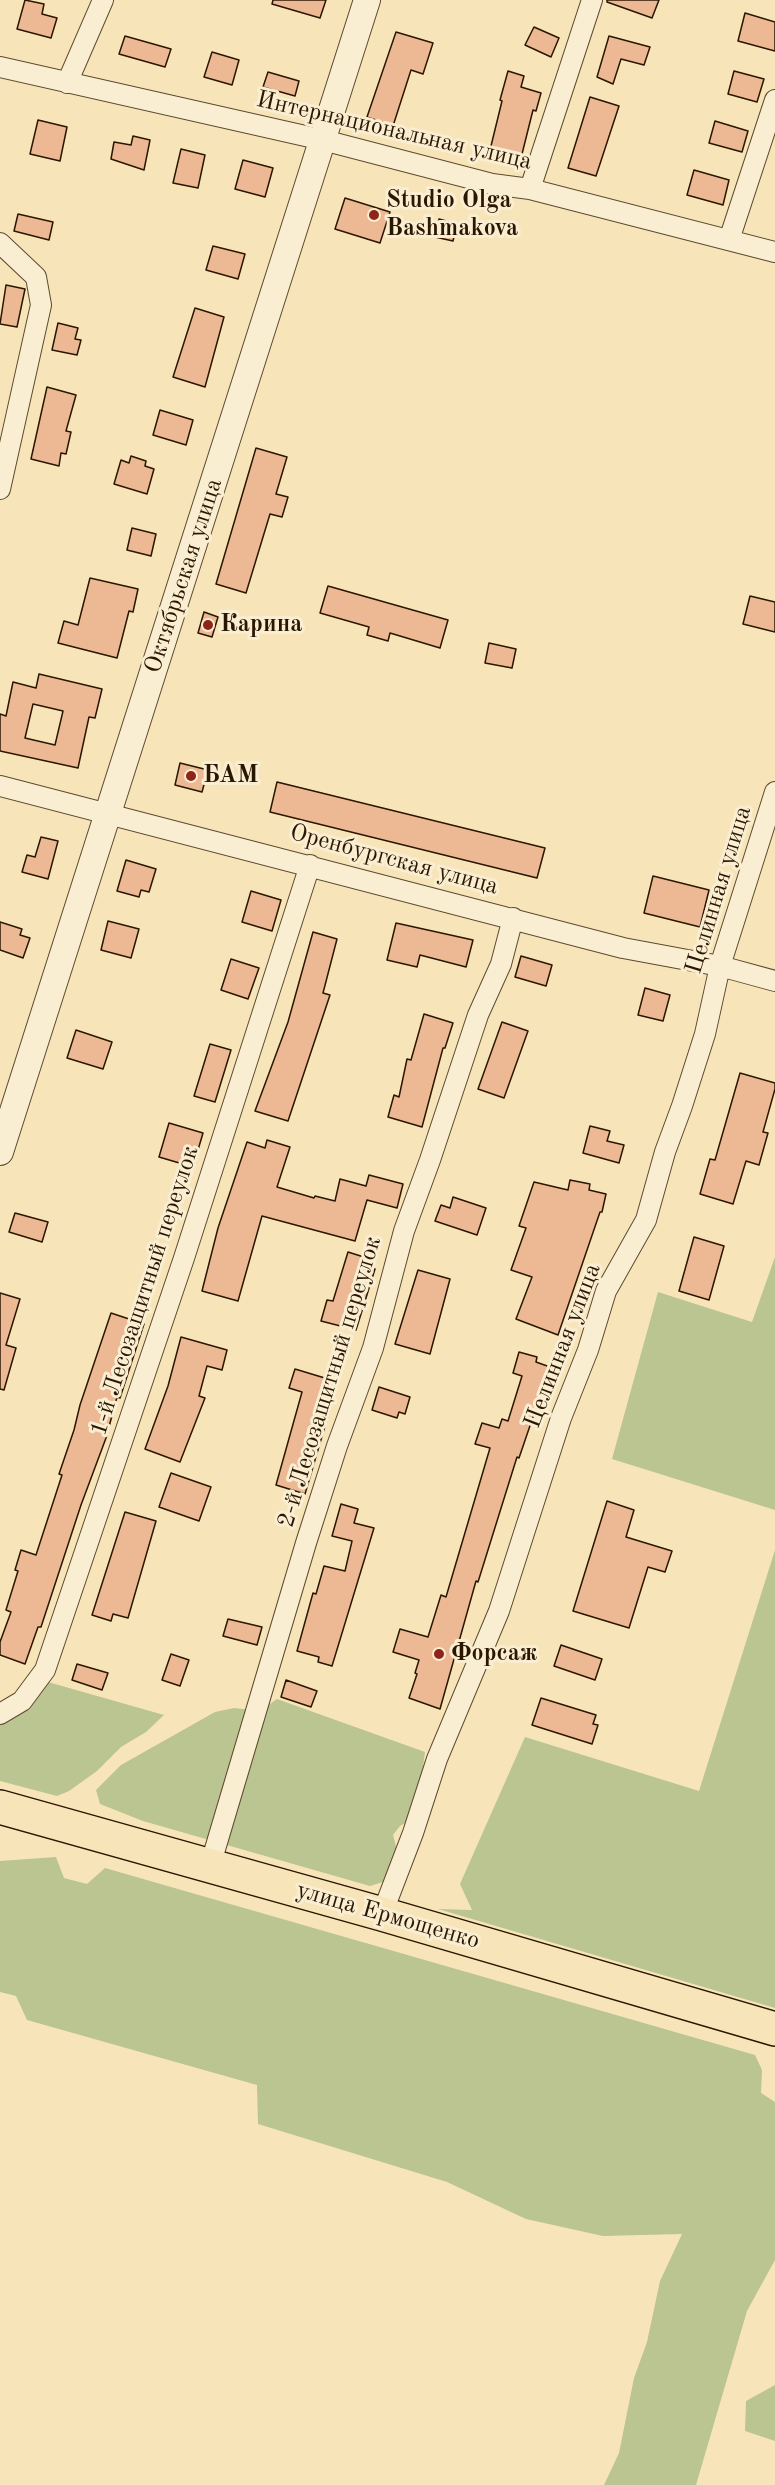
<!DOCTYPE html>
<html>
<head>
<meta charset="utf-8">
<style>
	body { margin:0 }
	canvas { display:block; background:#f7e5b9 }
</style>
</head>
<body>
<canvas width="775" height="2485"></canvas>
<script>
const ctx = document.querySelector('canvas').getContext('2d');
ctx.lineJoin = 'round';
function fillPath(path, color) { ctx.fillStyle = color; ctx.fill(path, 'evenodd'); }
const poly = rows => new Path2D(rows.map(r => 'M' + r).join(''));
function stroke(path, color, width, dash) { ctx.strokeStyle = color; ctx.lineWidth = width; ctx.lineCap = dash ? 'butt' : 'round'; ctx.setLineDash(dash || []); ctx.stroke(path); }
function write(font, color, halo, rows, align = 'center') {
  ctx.font = font + ' "Old Standard TT",serif'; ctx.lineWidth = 6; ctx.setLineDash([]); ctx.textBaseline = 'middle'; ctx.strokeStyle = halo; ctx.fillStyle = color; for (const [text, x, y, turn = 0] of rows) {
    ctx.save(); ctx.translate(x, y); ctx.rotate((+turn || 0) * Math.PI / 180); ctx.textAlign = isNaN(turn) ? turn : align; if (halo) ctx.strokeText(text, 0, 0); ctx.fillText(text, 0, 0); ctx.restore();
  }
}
fillPath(poly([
	[775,1257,775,1510,612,1459,658,1292,752,1322],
	[775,1550,775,2008,438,1909,472,1910,460,1884,525,1737,699,1791],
	[48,1682,164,1715,146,1732,121,1747,97,1771,69,1791,57,1796,0,1781,0,1723],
	[277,1699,425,1752,421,1782,407,1822,400,1826,393,1835,397,1850,386,1881,370,1886,143,1821,100,1804,96,1790,121,1765,215,1712,234,1708,260,1711],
	[56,1857,64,1878,87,1884,105,1868,755,2055,762,2070,761,2093,775,2102,775,2260,747,2311,696,2485,604,2485,619,2453,634,2378,647,2342,660,2281,682,2234,603,2236,526,2219,447,2182,258,2124,257,2085,27,2020,16,1996,0,1992,0,1861],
	[775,2385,775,2441,745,2431,746,2401]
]), '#bac591');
const building = poly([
	[25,0,44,4,42,14,57,18,51,38,17,29,25,0],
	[273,0,326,0,320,18,272,4,273,0],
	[607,0,659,0,652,18,607,2,607,0],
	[745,13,775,22,775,51,738,41,745,13],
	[534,27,559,38,551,57,525,45,534,27],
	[396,32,433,43,423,74,411,70,393,126,367,117,396,32],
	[125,36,171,49,165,67,119,54,125,36],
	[609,36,650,47,644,65,621,59,613,84,597,77,609,36],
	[212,52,239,60,232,85,204,77,212,52],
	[508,71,524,76,521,87,541,93,536,111,533,110,521,158,490,150,502,101,500,100,508,71],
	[734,71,764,79,757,102,728,94,734,71],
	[268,72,299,81,295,96,263,87,268,72],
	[590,97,619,106,596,176,568,168,590,97],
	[38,120,67,127,60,161,30,154,38,120],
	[715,121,748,131,742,152,709,143,715,121],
	[133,136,150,140,144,170,111,159,114,142,131,145,133,136],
	[181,149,205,155,198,188,173,183,181,149],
	[243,160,273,168,265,197,235,189,243,160],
	[694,170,729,180,723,205,687,195,694,170],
	[345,198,390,212,380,243,335,229,345,198],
	[18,214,53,222,49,240,14,231,18,214],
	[439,219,457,224,453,241,435,237,439,219],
	[213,246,245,254,238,279,206,270,213,246],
	[6,285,25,289,17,327,0,324,6,285],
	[195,308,224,317,205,387,173,377,195,308],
	[58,323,78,328,75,339,81,340,77,355,52,350,58,323],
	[47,387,76,395,66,431,71,432,66,454,61,453,59,466,31,459,47,387],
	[160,410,193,420,186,445,153,435,160,410],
	[256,448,287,457,276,494,288,497,282,517,270,514,246,593,216,584,256,448],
	[131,456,146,461,145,466,154,469,147,494,114,484,121,460,129,463,131,456],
	[132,528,156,534,151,556,127,550,132,528],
	[90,578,138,589,133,612,129,611,117,658,58,643,64,621,78,625,90,578],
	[328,586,448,620,440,648,390,633,388,641,367,635,369,627,320,613,328,586],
	[750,596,775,602,775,632,743,624,750,596],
	[204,612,218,617,212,637,198,633,204,612],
	[489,643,516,649,512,668,485,663,489,643],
	[39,674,102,689,95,718,89,717,78,768,0,751,0,714,6,716,13,682,36,688,39,674],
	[33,704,63,711,55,745,25,738,33,704],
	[180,763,208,770,202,792,175,785,180,763],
	[277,782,545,848,537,878,270,812,277,782],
	[41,837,58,841,48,879,22,872,27,855,35,857,41,837],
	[126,860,156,869,149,892,141,890,139,897,117,891,126,860],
	[653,876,709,890,700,927,644,913,653,876],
	[251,891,281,900,272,931,242,922,251,891],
	[108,921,139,929,131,958,101,950,108,921],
	[0,922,22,929,20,935,30,938,23,958,0,950,0,922],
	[396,923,473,940,466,967,420,955,417,967,387,960,396,923],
	[313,932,337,939,323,993,330,995,288,1121,255,1111,288,1022,313,932],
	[521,956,552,965,546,986,515,977,521,956],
	[231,959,259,968,248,999,221,990,231,959],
	[645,988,670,995,663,1021,638,1015,645,988],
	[424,1014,453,1023,445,1048,443,1048,422,1127,388,1117,394,1095,399,1097,407,1059,411,1060,424,1014],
	[502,1022,528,1031,504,1098,478,1089,502,1022],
	[76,1030,112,1042,103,1069,67,1058,76,1030],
	[210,1044,231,1050,215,1102,194,1096,210,1044],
	[740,1073,775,1083,775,1089,763,1132,768,1133,759,1165,746,1161,733,1204,700,1194,710,1159,715,1160,740,1073],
	[169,1123,203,1133,193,1167,159,1157,169,1123],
	[590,1126,610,1131,607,1141,624,1145,619,1163,583,1153,590,1126],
	[267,1140,290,1147,277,1187,314,1198,315,1196,335,1201,340,1179,366,1186,369,1175,403,1184,397,1208,367,1200,355,1241,262,1216,238,1301,202,1291,218,1228,247,1142,265,1148,267,1140],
	[570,1180,590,1184,589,1190,606,1194,602,1212,600,1212,558,1335,516,1319,532,1277,511,1270,526,1228,519,1226,534,1182,568,1190,570,1180],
	[453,1197,486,1208,477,1235,435,1221,441,1205,450,1208,453,1197],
	[15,1213,48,1222,42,1242,9,1232,15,1213],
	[694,1237,724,1246,709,1300,679,1291,694,1237],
	[348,1252,367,1258,365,1266,375,1269,356,1330,321,1321,327,1300,333,1301,348,1252],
	[418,1270,450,1279,430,1354,395,1344,418,1270],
	[0,1293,20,1299,6,1345,16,1348,4,1390,0,1389,0,1293],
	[111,1313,144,1324,120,1398,117,1397,106,1438,81,1505,41,1627,38,1627,25,1664,0,1655,0,1642,11,1612,6,1610,18,1571,15,1570,21,1550,36,1555,62,1475,59,1474,74,1430,80,1405,111,1313],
	[181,1337,227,1350,222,1370,207,1366,199,1396,205,1398,180,1462,145,1449,168,1386,181,1337],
	[519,1352,537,1357,536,1362,550,1367,519,1458,517,1457,478,1582,476,1581,440,1709,409,1698,417,1674,415,1673,419,1660,393,1652,400,1629,428,1637,441,1595,446,1597,490,1448,475,1444,482,1423,499,1428,502,1419,508,1421,522,1376,513,1373,519,1352],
	[295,1369,338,1382,305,1494,276,1485,302,1392,289,1388,295,1369],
	[379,1387,410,1397,405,1414,399,1412,397,1418,372,1410,379,1387],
	[171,1473,211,1487,199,1521,159,1507,171,1473],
	[607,1501,634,1510,626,1537,672,1551,665,1572,648,1567,629,1628,573,1611,607,1501],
	[341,1504,358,1509,354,1523,374,1528,332,1666,318,1662,319,1657,297,1651,313,1593,316,1594,324,1566,345,1571,352,1541,332,1536,341,1504],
	[125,1512,156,1521,128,1618,113,1614,111,1621,92,1615,125,1512],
	[228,1619,262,1627,257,1645,223,1636,228,1619],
	[561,1645,602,1659,595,1680,554,1666,561,1645],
	[171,1654,189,1660,180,1686,162,1680,171,1654],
	[77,1664,108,1673,102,1690,72,1680,77,1664],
	[286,1680,317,1691,311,1707,281,1697,286,1680],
	[541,1698,596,1715,593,1724,598,1725,592,1744,532,1725,541,1698]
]);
fillPath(building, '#edb894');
stroke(building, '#2a1601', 1.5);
const minor = poly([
	[0,67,323,140,492,184,530,189,775,252],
	[67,83,103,0],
	[530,189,592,0],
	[729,240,775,100],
	[0,243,36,277,41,305,0,489],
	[0,786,623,948,720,966,775,981],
	[0,1714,22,1701,45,1670,184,1258,310,865],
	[210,1866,306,1543,337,1446,373,1348,404,1231,430,1160,478,1015,501,964,513,918],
	[382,1914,413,1833,437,1759,499,1611,561,1418,588,1350,606,1291,646,1220,665,1152,682,1106,705,1034,720,966,775,792]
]);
const tertiary = poly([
	[0,1152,367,0]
]);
const trunk = poly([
	[0,1807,382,1914,775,2029]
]);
stroke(minor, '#5d4a2f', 22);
stroke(tertiary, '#5d4a2f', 28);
stroke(trunk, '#2a1601', 36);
stroke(minor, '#faeed2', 20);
stroke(tertiary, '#faeed2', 26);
stroke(trunk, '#f7e5b9', 33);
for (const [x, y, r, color] of [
	[374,215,6,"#8f2418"],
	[208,625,6,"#8f2418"],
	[191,776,6,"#8f2418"],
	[439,1654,6,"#8f2418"]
]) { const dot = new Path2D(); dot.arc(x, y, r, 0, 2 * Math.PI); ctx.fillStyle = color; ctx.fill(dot); stroke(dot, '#faeed2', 2); }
write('24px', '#2a1601', '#faeed2', [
	["Интернациональная улица",394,131,13],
	["Октябрьская улица",184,576,-72],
	["Оренбургская улица",394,860,15],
	["Целинная улица",719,890,-73],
	["1-й Лесозащитный переулок",145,1291,-72],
	["Целинная улица",563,1346,-69],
	["2-й Лесозащитный переулок",330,1382,-73],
	["улица Ермощенко",388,1916,16]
]);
write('bold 24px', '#2a1601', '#faeed2', [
	["Studio Olga",386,201],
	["Bashmakova",386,229],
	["Карина",220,625],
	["БАМ",203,776],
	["Форсаж",451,1654]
], 'left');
</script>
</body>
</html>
